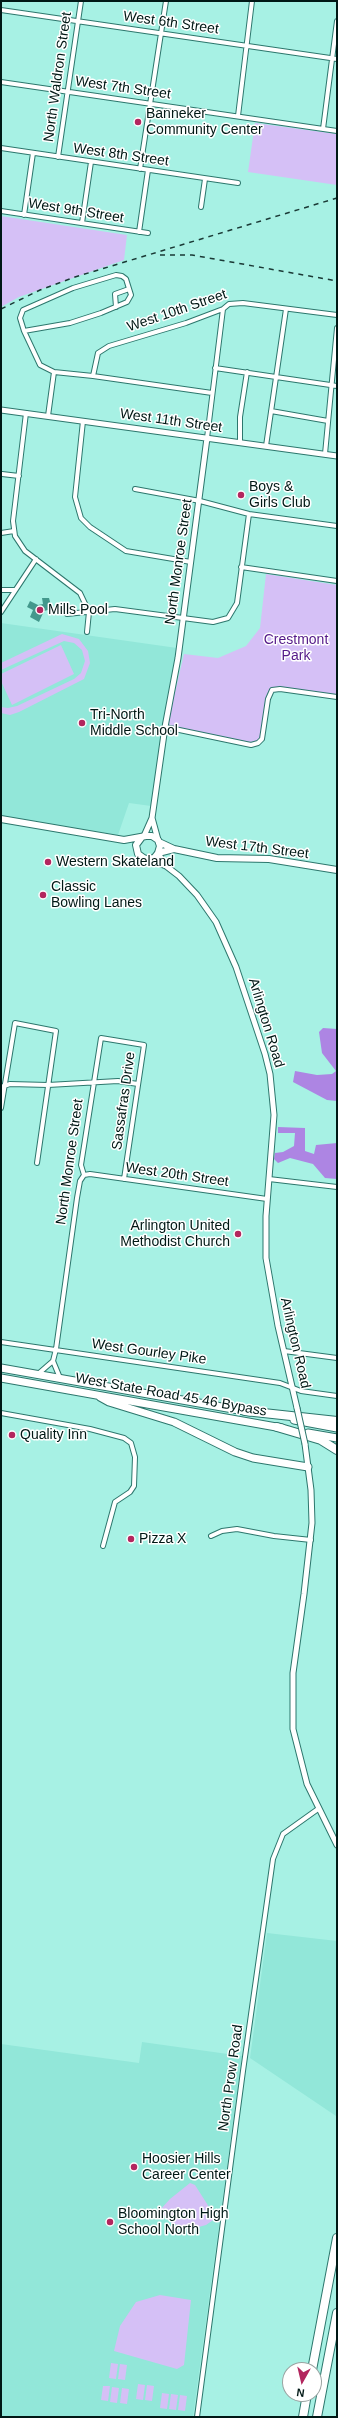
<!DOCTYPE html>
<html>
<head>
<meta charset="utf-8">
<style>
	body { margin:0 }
	#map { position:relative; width:338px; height:2418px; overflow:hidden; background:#a7f1e4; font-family:Arial,sans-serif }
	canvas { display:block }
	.frame { position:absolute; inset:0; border:2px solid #001815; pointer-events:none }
	.north { position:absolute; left:282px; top:2362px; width:40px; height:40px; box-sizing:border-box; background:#fff; border:1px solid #99a3a1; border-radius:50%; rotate:188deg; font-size:11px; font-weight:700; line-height:16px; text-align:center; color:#001815 }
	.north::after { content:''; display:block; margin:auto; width:14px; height:18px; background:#b3265e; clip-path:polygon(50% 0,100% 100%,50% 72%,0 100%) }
</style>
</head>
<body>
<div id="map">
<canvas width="338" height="2418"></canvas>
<div class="frame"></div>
<div class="north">N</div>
</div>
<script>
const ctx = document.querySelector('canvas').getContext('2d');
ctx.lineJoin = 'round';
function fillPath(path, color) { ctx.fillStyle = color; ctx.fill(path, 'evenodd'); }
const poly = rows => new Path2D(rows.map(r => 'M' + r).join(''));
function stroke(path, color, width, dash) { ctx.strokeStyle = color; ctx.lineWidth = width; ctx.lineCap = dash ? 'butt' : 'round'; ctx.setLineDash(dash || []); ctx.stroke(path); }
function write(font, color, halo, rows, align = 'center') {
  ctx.font = font + ' Arial,sans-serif'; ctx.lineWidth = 3; ctx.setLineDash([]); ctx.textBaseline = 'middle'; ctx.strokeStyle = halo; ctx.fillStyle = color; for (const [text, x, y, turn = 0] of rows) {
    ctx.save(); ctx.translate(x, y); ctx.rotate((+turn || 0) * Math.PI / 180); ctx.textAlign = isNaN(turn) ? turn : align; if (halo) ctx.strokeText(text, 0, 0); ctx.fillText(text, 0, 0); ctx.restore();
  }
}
fillPath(poly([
	[1,623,177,648,168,693,151,806,129,803,118,835,1,816],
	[267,1933,337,1941,336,2116,250,2058],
	[142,2042,242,2056,193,2417,1,2417,1,2044,139,2063]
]), '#92e7d9');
fillPath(poly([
	[255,123,337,134,337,185,248,172],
	[1,216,127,235,124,260,19,297,1,307],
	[266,574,337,585,337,695,277,687,271,690,261,738,257,743,249,745,167,726,184,654,218,658,246,646,260,628],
	[62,634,79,639,88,651,90,663,84,679,19,712,10,715,1,713,1,707,8,708,17,706,74,679,81,673,85,661,82,650,74,643,64,641,1,670,1,663],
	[61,645,74,674,12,705,1,681,1,674],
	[190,2183,195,2185,216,2218,206,2225,195,2228,183,2227,172,2223,159,2211,170,2199],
	[160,2295,191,2300,184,2365,177,2369,114,2351,120,2326,136,2302],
	[111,2363,118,2364,116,2379,109,2378],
	[120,2364,127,2365,125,2380,118,2379],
	[138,2384,145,2385,143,2400,136,2399],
	[147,2385,154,2386,152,2401,145,2400],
	[103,2386,110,2386,108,2401,101,2400],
	[112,2387,119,2388,117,2403,110,2402],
	[122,2388,129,2389,127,2404,120,2403],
	[162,2393,169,2394,167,2409,160,2408],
	[171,2394,178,2395,176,2410,169,2409],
	[180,2395,187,2396,185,2411,178,2410]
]), '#d5c0f6');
fillPath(poly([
	[323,1028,337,1029,337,1101,327,1100,293,1082,295,1071,317,1075,332,1074,336,1071,322,1053,319,1032],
	[278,1127,305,1128,305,1151,314,1154,316,1145,337,1143,337,1179,325,1178,313,1164,290,1158,278,1163,274,1159,275,1153,283,1152,294,1146,295,1133,278,1133]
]), '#ad85e3');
fillPath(poly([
	[42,598,49,598,52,609,44,611,39,622,30,617,33,610,27,607,30,601,38,605,43,604]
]), '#43988c');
const minor = poly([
	[1,10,337,59],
	[1,82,337,131],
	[238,116,252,1],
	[323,129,337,21],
	[1,148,238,183],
	[58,157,81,1],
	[140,169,166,1],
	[201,207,205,179],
	[1,211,148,233],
	[24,215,33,153],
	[82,223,91,162],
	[139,232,148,170],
	[116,307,115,294,129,289],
	[24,331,20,318,23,310,73,288,116,275,122,276,126,279,131,295,127,302,101,313,70,323,24,331,40,365,54,372,93,376,212,393],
	[215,368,337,386],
	[93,376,98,353,109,346,186,323,223,309,229,304,243,303,337,315],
	[271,411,328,421],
	[26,413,13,521,15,536,25,551,80,593,89,612,87,632],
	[48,416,54,372],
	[83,421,75,497,81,518,90,527,126,551,191,562],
	[207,438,223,309],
	[240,442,240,417,247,372],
	[266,446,286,309],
	[325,454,337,328],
	[2,474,19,476],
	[135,489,200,501,249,514,337,526],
	[1,533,14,531],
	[241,567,337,581],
	[1,590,14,590],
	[1,612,36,559],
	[67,614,115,609,213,622,228,618,237,603,249,514],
	[165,727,251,745,258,743,262,739,268,699,272,690,280,689,337,697],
	[1,1087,10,1084,48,1085,118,1081,138,1084],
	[1,1108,15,1023,56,1031,37,1163],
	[84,1175,90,1174,267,1199],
	[269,1179,337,1187],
	[1,1342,280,1383,301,1391,337,1396],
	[284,1351,337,1358],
	[53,1361,60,1378],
	[38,1374,53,1361,56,1349,77,1198,80,1181,84,1175,81,1165,101,1038,144,1045,124,1179],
	[1,1413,90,1429,124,1438,131,1443,135,1457,134,1486,130,1492,115,1502,103,1546],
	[211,1536,222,1531,237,1529,274,1536,311,1540],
	[197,2417,243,2071,273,1859,283,1834,318,1809]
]);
const tertiary = poly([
	[1,410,337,456],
	[152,818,158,840],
	[144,836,152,818,165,727,178,658,207,438],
	[158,853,166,866],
	[148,859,166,866,179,876,197,895,216,922,236,967,265,1054,270,1074,274,1115,266,1216,266,1258,278,1326,297,1408],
	[305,1444,311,1490,312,1523,304,1594,293,1673,293,1729,307,1784,337,1845]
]);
const secondary = poly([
	[1,819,124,840,146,836,152,836,158,840,160,846,158,853,154,858,145,859,138,854,136,845,142,837],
	[159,842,174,849,217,858,269,859,337,870],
	[158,853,174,849]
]);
const trunk = poly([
	[1,1368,250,1412],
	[1,1378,282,1428],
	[100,1397,109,1402,174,1422,235,1452,253,1458,308,1467],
	[294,1420,337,1428],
	[308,1433,337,1438]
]);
const motorway = poly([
	[245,1411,337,1421],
	[277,1427,321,1440,337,1450],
	[312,2370,337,2238],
	[303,2417,307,2394],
	[317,2417,337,2313]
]);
stroke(minor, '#2d776d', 6);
stroke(tertiary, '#2d776d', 7);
stroke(secondary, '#2d776d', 8);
stroke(trunk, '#2d776d', 9);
stroke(motorway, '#2d776d', 10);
stroke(minor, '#fff', 4);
stroke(tertiary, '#fff', 5);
stroke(secondary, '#fff', 6);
stroke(trunk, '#fff', 7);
stroke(motorway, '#fff', 8);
stroke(poly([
	[160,255,192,255,337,281],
	[1,309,40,290,75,277,337,198]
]), '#1a3935', 1.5, [5, 5]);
const tertiaryBridge = poly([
	[297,1408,305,1444]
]);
stroke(tertiaryBridge, '#2d776d', 7, []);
stroke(tertiaryBridge, '#fff', 5);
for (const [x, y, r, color] of [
	[138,122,4,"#b3265e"],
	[241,495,4,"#b3265e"],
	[40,610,4,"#b3265e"],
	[82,723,4,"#b3265e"],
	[48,862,4,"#b3265e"],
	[43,895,4,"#b3265e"],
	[238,1234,4,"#b3265e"],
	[12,1435,4,"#b3265e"],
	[131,1539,4,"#b3265e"],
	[134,2167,4,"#b3265e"],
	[110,2222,4,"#b3265e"]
]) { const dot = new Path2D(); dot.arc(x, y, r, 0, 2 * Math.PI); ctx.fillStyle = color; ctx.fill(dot); stroke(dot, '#fff', 1.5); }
write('14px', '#001815', '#fff', [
	["West 6th Street",171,23,8],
	["North Waldron Street",58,77,-82],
	["West 7th Street",123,88,8],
	["West 8th Street",121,155,8],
	["West 9th Street",76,211,9],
	["West 10th Street",177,311,-19],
	["West 11th Street",171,421,8],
	["North Monroe Street",179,562,-82],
	["West 17th Street",257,848,7],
	["Arlington Road",266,1023,73],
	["Sassafras Drive",124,1101,-82],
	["North Monroe Street",70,1162,-82],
	["West 20th Street",177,1175,8],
	["Arlington Road",295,1343,77],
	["West Gourley Pike",149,1352,8],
	["West State Road 45 46 Bypass",171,1395,10],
	["North Prow Road",231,2078,-82]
]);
write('14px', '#001815', '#fff', [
	["Banneker",146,114],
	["Community Center",146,130],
	["Boys &",249,487],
	["Girls Club",249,503],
	["Mills Pool",48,610],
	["Tri-North",90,715],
	["Middle School",90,731],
	["Western Skateland",56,862],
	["Classic",51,887],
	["Bowling Lanes",51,903],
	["Arlington United",230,1226,"right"],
	["Methodist Church",230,1242,"right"],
	["Quality Inn",20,1435],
	["Pizza X",139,1539],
	["Hoosier Hills",142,2159],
	["Career Center",142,2175],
	["Bloomington High",118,2214],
	["School North",118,2230]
], 'left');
write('14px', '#541888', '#fff', [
	["Crestmont",296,640],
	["Park",296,656]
]);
</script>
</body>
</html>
